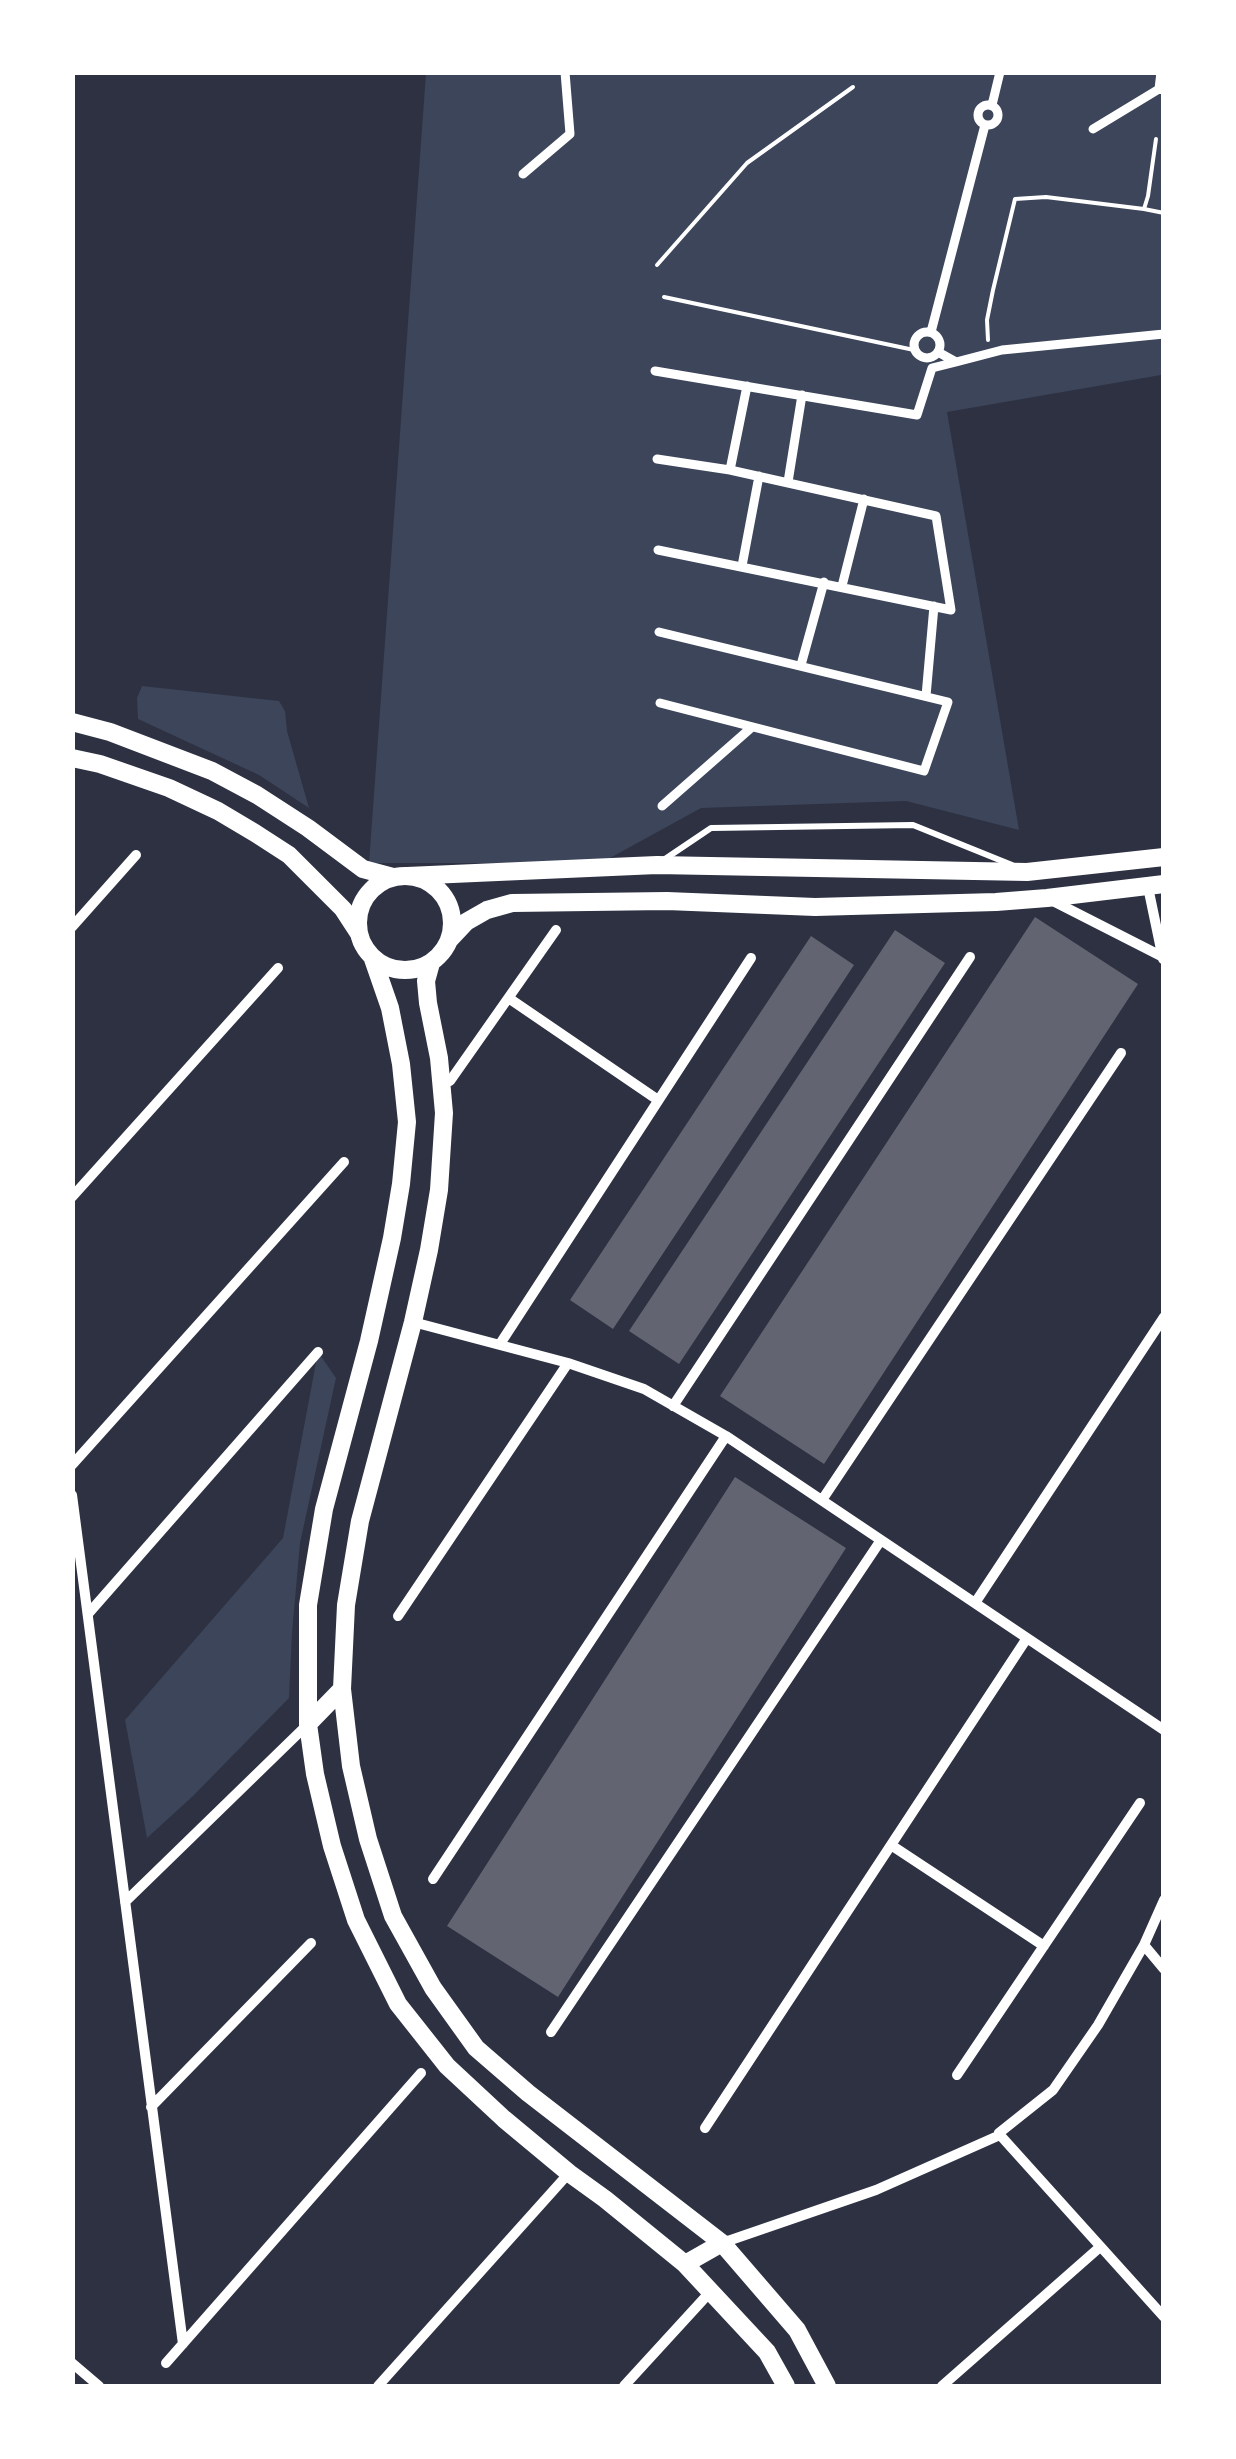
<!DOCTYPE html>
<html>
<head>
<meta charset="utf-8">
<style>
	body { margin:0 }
	#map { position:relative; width:1236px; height:2459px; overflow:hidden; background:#2d3142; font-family:"Titillium Web",sans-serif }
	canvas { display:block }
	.frame { position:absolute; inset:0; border:75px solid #fff; pointer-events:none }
</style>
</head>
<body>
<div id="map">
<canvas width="1236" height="2459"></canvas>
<div class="frame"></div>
</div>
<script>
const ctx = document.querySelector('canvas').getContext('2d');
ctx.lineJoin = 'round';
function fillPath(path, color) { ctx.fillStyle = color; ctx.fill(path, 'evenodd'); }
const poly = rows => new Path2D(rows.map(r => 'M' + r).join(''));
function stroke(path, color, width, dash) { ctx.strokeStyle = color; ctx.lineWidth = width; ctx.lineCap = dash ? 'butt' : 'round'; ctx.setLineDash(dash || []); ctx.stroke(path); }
fillPath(poly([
	[426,73,1163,73,1163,380,1161,375,947,412,1019,830,906,801,701,808,601,863,369,863],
	[142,686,279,701,285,711,287,731,309,808,259,775,138,719,137,698],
	[318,1352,336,1378,300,1543,292,1633,289,1698,193,1796,147,1838,125,1720,283,1538]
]), '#3c4559');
fillPath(poly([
	[1035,917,1138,984,824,1464,720,1396],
	[895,930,945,963,679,1364,629,1331],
	[811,936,854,965,613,1329,570,1300],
	[735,1477,846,1548,558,1997,447,1926]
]), '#626471');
stroke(poly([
	[1144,209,1164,213],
	[657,265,747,163,853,87],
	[664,297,914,350],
	[988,340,987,320,993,290,1015,199,1046,197,1144,209,1148,196,1156,139]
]), '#fff', 4);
stroke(poly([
	[662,861,711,828,913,825,1012,865]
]), '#fff', 6);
stroke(poly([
	[1159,89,1161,72],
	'978 115a10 10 0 1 1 20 0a10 10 0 1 1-20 0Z',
	[992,105,1000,72],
	[1093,129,1159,89,1164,90],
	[523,174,570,134,565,72],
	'914 345a13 13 0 1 1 26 0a13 13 0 1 1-26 0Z',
	[931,332,985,125],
	[938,352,956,362,1002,350,1164,334],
	[655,371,917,415,932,368,956,362],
	[657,459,730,470,936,516,951,610,658,550],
	[730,470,747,386],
	[788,482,802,395],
	[742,566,759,476],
	[842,586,864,499],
	[659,632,948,702,924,771,660,703],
	[801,665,824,582],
	[926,696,934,606],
	[662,806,752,727]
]), '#fff', 9);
stroke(poly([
	[1148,887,1163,959],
	[1053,901,1163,957],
	[72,927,136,855],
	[510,999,658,1100],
	[450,1081,556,930],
	[72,1197,278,968],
	[413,1322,568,1363,644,1389,726,1436,1164,1730],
	[500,1344,751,958],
	[673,1406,970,957],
	[72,1465,344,1162],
	[72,1495,183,2344],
	[822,1500,1121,1053],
	[975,1603,1164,1317],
	[88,1614,318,1352],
	[398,1616,568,1363],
	[891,1845,1044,1946],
	[433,1879,726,1436],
	[125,1902,307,1725],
	[1144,1945,1164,1969],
	[551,2032,881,1540],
	[957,2075,1140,1803],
	[151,2107,311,1943],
	[705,2128,1027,1638],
	[1000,2135,1164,2317],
	[722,2243,876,2190,1000,2135,999,2133,1053,2090,1098,2025,1144,1945,1164,1900],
	[72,2363,99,2386],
	[166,2363,421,2073],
	[378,2386,569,2173],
	[624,2386,711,2291],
	[942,2386,1100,2247]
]), '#fff', 10);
stroke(poly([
	[72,722,110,732,212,771,257,795,308,828,363,869,393,877],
	[72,758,100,764,169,788,218,811,255,833,289,855,343,909,358,932],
	'358 923a47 47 0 1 1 94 0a47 47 0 1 1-94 0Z',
	[407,876,657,865,1027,872,1164,857],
	[450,939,466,922,487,910,512,903,667,901,815,907,996,902,1047,898,1164,884],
	[373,959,390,1008,401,1064,407,1122,401,1184,392,1238,369,1341,324,1509,308,1605,308,1724,315,1774,332,1846,356,1920,398,2004,447,2066,504,2119,569,2173,605,2199,685,2264,767,2352,786,2386],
	[431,963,426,981,428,1003,439,1058,444,1113,439,1190,429,1250,413,1322,360,1521,346,1605,342,1689,351,1766,368,1839,393,1916,433,1988,476,2048,528,2093,722,2243,797,2330,827,2386],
	[308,1724,342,1689],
	[685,2264,722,2243]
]), '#fff', 18);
</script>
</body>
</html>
